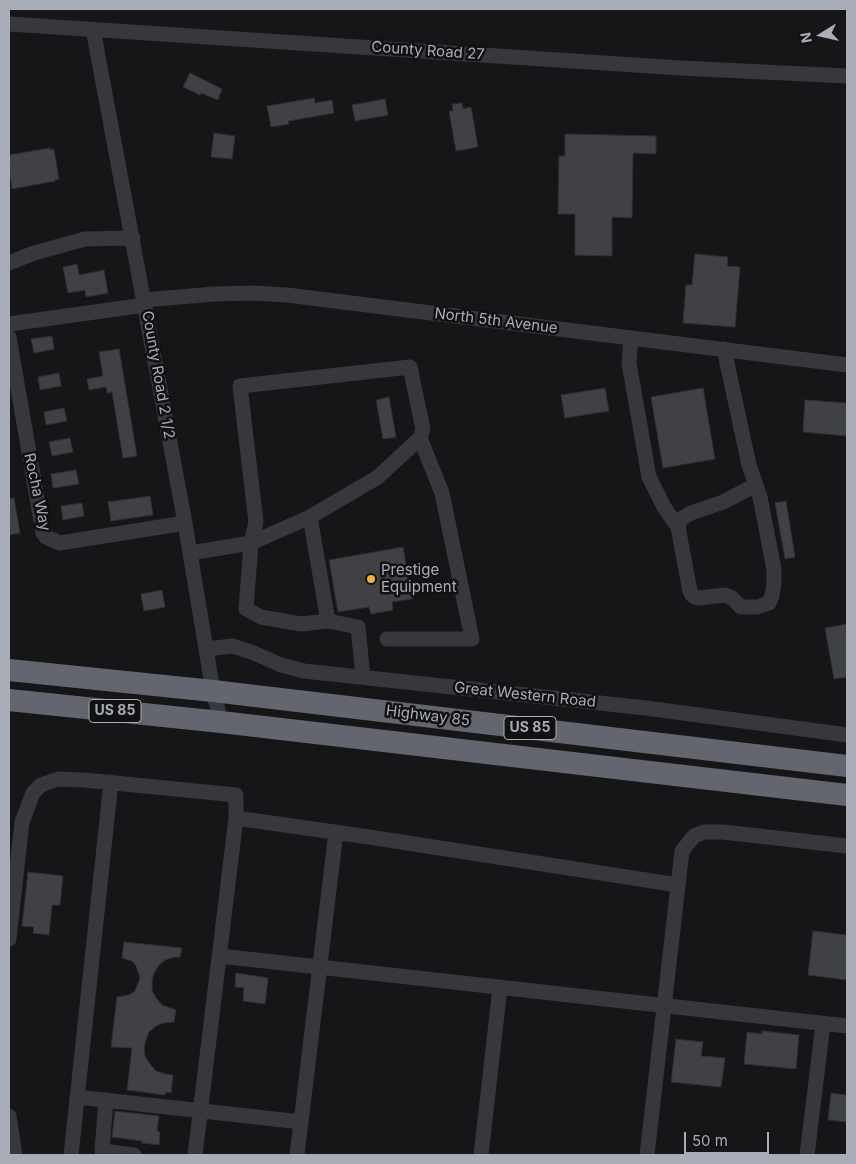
<!DOCTYPE html>
<html>
<head>
<meta charset="utf-8">
<style>
	body { margin:0 }
	#map { position:relative; width:856px; height:1164px; overflow:hidden; background:#161618; font-family:Inter,sans-serif }
	canvas { display:block }
	.frame { position:absolute; inset:0; border:10px solid #a8adb8; pointer-events:none }
	.north { position:absolute; left:796px; top:10px; width:50px; height:50px; -webkit-text-stroke:4px #111113; paint-order:stroke; rotate:260deg; font-size:14px; font-weight:700; line-height:20px; text-align:center; color:#a8adb8 }
	.north::after { content:''; display:block; margin:auto; width:18px; height:22px; background:#a8adb8; clip-path:polygon(50% 0,100% 100%,50% 72%,0 100%) }
	.scale { position:absolute; left:684px; top:1132px; width:85px; height:22px; box-sizing:border-box; border:2px solid #a8adb8; border-top:0; padding-left:6px; font-size:15px; line-height:18px; white-space:nowrap; color:#a8adb8; -webkit-text-stroke:4px #111113; paint-order:stroke }
</style>
</head>
<body>
<div id="map">
<canvas width="856" height="1164"></canvas>
<div class="frame"></div>
<div class="north">N</div>
<div class="scale">50 m</div>
</div>
<script>
const ctx = document.querySelector('canvas').getContext('2d');
ctx.lineJoin = 'round';
function fillPath(path, color) { ctx.fillStyle = color; ctx.fill(path, 'evenodd'); }
const poly = rows => new Path2D(rows.map(r => 'M' + r).join(''));
function stroke(path, color, width, dash) { ctx.strokeStyle = color; ctx.lineWidth = width; ctx.lineCap = dash ? 'butt' : 'round'; ctx.setLineDash(dash || []); ctx.stroke(path); }
function write(font, color, halo, rows, align = 'center') {
  ctx.font = font + ' Inter,sans-serif'; ctx.lineWidth = 5; ctx.setLineDash([]); ctx.textBaseline = 'middle'; ctx.strokeStyle = halo; ctx.fillStyle = color; for (const [text, x, y, turn = 0] of rows) {
    ctx.save(); ctx.translate(x, y); ctx.rotate((+turn || 0) * Math.PI / 180); ctx.textAlign = isNaN(turn) ? turn : align; if (halo) ctx.strokeText(text, 0, 0); ctx.fillText(text, 0, 0); ctx.restore();
  }
}
const building = poly([
	[190,73,222,89,218,100,201,93,200,95,183,87,190,73],
	[314,98,315,103,332,100,334,113,288,121,289,124,271,127,267,106,314,98],
	[385,99,388,115,355,121,352,105,385,99],
	[462,103,463,109,471,107,478,147,456,151,449,111,453,111,452,104,462,103],
	[214,133,235,136,232,159,211,157,214,133],
	[565,134,656,136,656,154,633,153,632,218,612,217,612,256,575,255,575,214,558,214,559,156,565,156,565,134],
	[50,148,50,150,54,149,59,179,55,180,55,181,12,189,9,169,9,155,50,148],
	[695,254,728,257,727,266,740,267,735,327,683,323,686,285,692,285,695,254],
	[77,264,79,275,104,270,108,293,86,297,85,290,68,293,63,267,77,264],
	[52,336,54,349,34,353,31,339,52,336],
	[119,349,137,456,123,458,112,392,107,393,106,387,89,390,87,379,103,376,99,352,119,349],
	[59,373,61,386,40,390,38,377,59,373],
	[605,388,609,411,565,418,561,395,605,388],
	[703,388,715,459,663,468,651,397,703,388],
	[389,397,396,437,383,439,376,400,389,397],
	[805,400,847,403,847,436,803,432,805,400],
	[64,408,67,421,46,425,44,412,64,408],
	[70,438,73,452,52,456,49,442,70,438],
	[76,470,79,484,53,488,51,474,76,470],
	[150,496,153,515,111,521,108,502,150,496],
	[14,498,20,533,9,535,9,499,14,498],
	[786,501,795,557,785,559,775,503,786,501],
	[82,503,84,516,63,520,61,506,82,503],
	[403,547,412,599,392,602,393,610,371,614,369,607,338,612,329,560,403,547],
	[162,590,165,607,144,611,141,594,162,590],
	[847,624,847,677,834,679,825,628,847,624],
	[28,872,63,876,60,905,52,905,49,935,33,933,34,927,22,926,28,872],
	[813,931,847,935,847,980,808,975,813,931],
	[124,942,182,948,180,957,174,957,165,960,159,965,154,973,152,981,152,990,156,998,162,1005,176,1010,174,1022,163,1023,156,1026,149,1032,146,1040,144,1048,145,1056,150,1064,156,1071,165,1074,173,1075,171,1093,166,1092,165,1095,127,1090,132,1048,111,1047,117,997,129,995,135,991,140,978,136,966,132,961,122,958,124,942],
	[236,973,268,978,265,1004,243,1001,244,988,235,987,236,973],
	[762,1031,799,1035,796,1069,744,1064,747,1032,762,1034,762,1031],
	[676,1039,703,1042,701,1056,725,1058,721,1087,671,1082,676,1039],
	[831,1093,847,1095,847,1122,828,1120,831,1093],
	[115,1111,159,1116,157,1131,160,1132,159,1145,142,1143,142,1141,112,1137,115,1111]
]);
fillPath(building, '#404145');
stroke(building, '#303034', 1);
stroke(poly([
	[9,24,680,68,847,76],
	[93,29,185,523,213,691,221,722],
	[9,263,34,253,85,239,133,238],
	[144,300,214,294,253,293,287,295,847,365],
	[9,324,145,305],
	[9,337,43,533,46,537,60,543,185,523],
	[631,338,629,363,649,477,664,507,678,527],
	[724,349,749,465,756,485,760,497,774,569,774,583,772,596,769,603,757,607,741,607,732,598,725,595,698,598,695,597,692,595,690,591,678,527,681,519,691,513,723,502,756,485],
	[310,517,328,621],
	[190,553,251,543,310,517,378,477,420,438,442,493,472,639,387,639],
	[206,649,233,646,254,653,281,665,304,671,646,708,847,735],
	[363,677,358,627,328,621,301,624,261,617,246,609,251,543,256,522,240,386,410,367,423,429,420,438],
	[236,818,369,837,678,885],
	[9,939,22,822,33,793,41,785,58,779,84,780,236,795,236,818,195,1155],
	[220,956,847,1026],
	[77,1097,301,1122],
	[106,1100,102,1151,134,1155],
	[9,1116,15,1155],
	[71,1155,111,782],
	[297,1155,336,832],
	[481,1155,500,988],
	[647,1155,682,851,694,836,704,832,723,832,847,846],
	[807,1155,823,1024]
]), '#37383d', 15);
stroke(poly([
	[9,670,213,691,847,766],
	[9,700,221,722,847,795]
]), '#63666e', 22);
for (const [x, y, r, color] of [
	[371,579,5,"#f2b134"]
]) { const dot = new Path2D(); dot.arc(x, y, r, 0, 2 * Math.PI); ctx.fillStyle = color; ctx.fill(dot); stroke(dot, '#111113', 2); }
for (const [x, y, w] of [
	[115,711,52],
	[530,728,52]
]) { const box = new Path2D(); box.roundRect(x - w / 2, y - 11.5, w, 23, 4); ctx.fillStyle = '#111113'; ctx.fill(box); stroke(box, '#a8adb8', 1); }
write('bold 14px', '#a8adb8', null, [
	["US 85",115,711],
	["US 85",530,728]
]);
write('15px', '#a8adb8', '#111113', [
	["County Road 27",428,51,4],
	["North 5th Avenue",496,321,7],
	["County Road 2 1/2",158,375,80],
	["Rocha Way",37,492,78],
	["Great Western Road",525,695,6],
	["Highway 85",428,716,7]
]);
write('15px', '#a8adb8', '#111113', [
	["Prestige",381,570],
	["Equipment",381,587]
], 'left');
</script>
</body>
</html>
